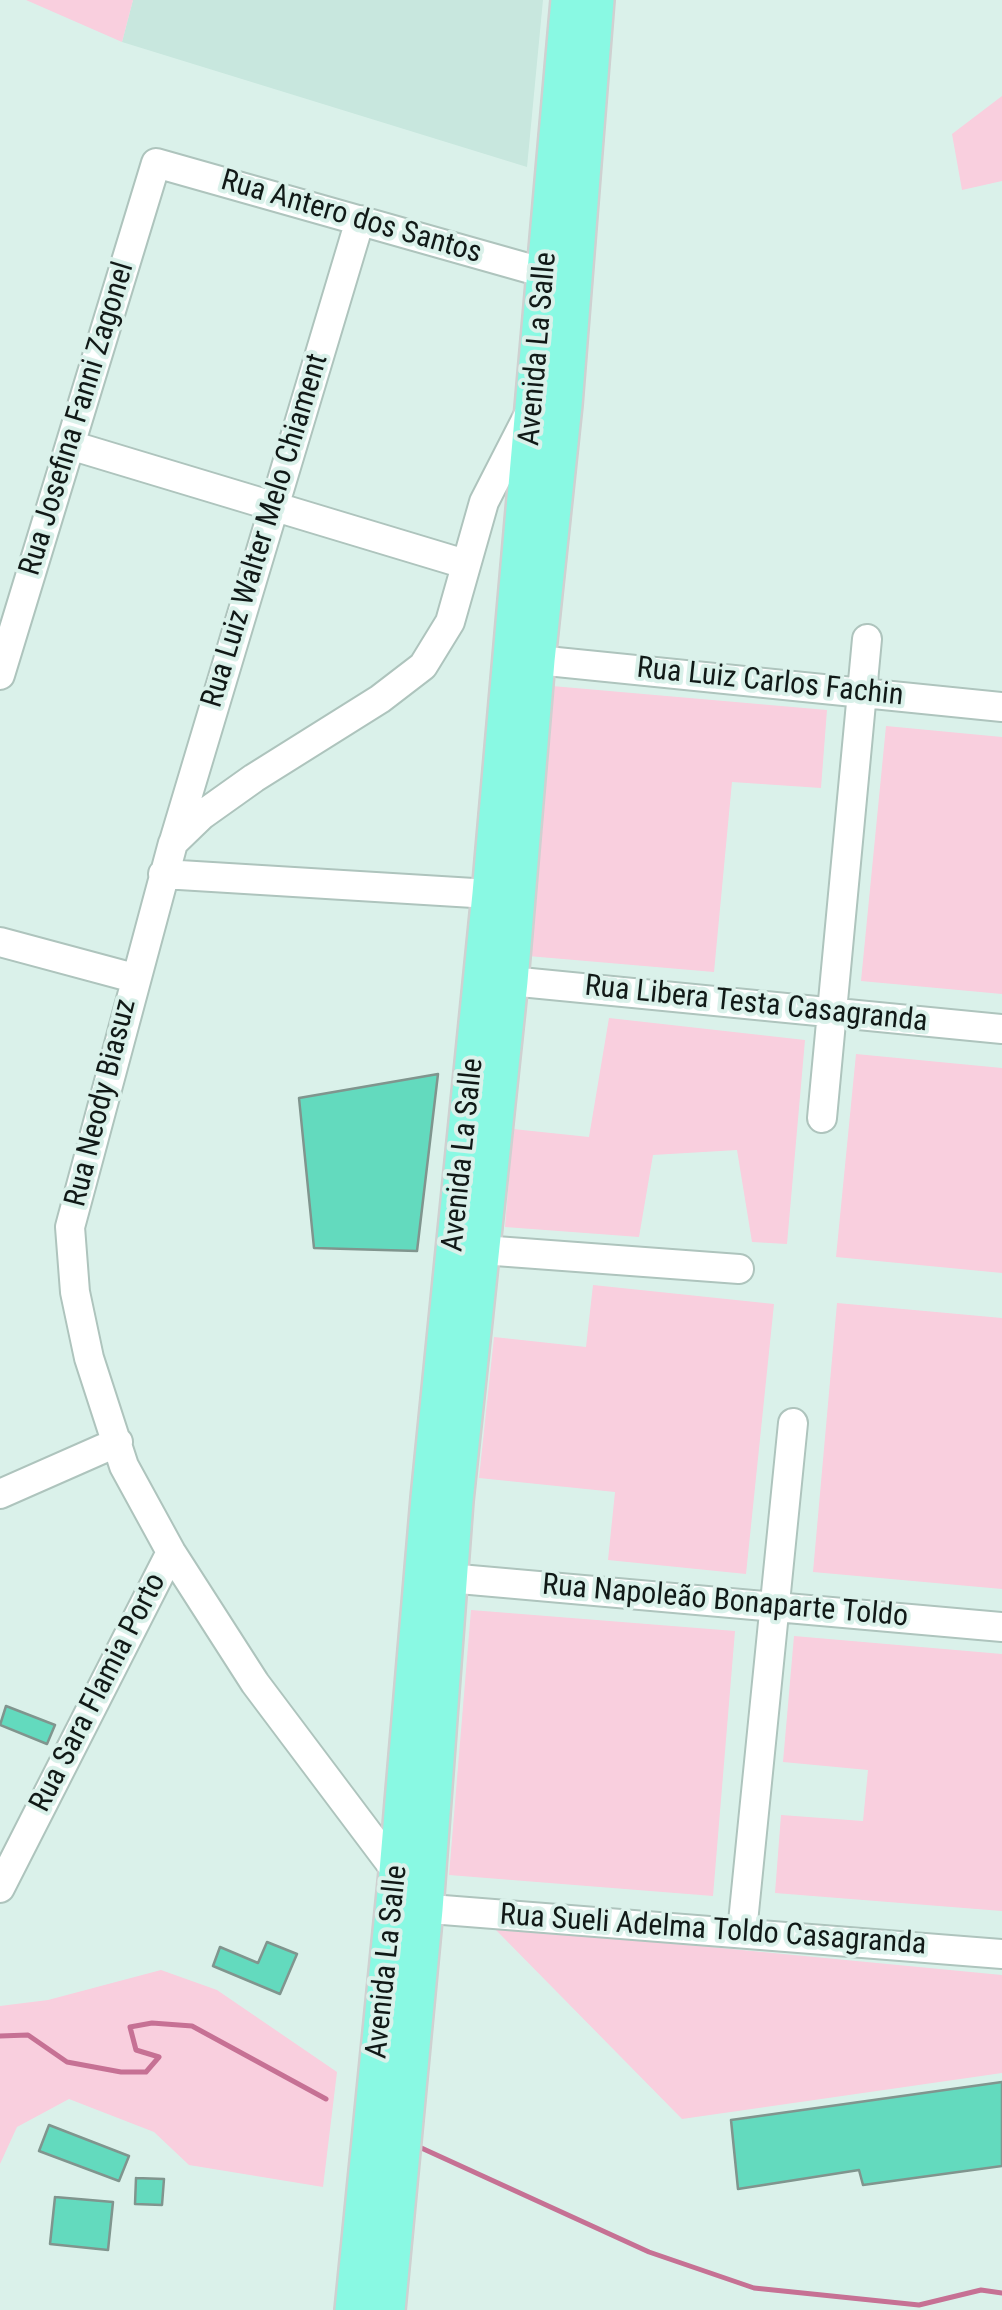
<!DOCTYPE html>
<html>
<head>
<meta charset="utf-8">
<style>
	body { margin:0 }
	canvas { display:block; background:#daf1ea }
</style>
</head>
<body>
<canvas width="1002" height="2310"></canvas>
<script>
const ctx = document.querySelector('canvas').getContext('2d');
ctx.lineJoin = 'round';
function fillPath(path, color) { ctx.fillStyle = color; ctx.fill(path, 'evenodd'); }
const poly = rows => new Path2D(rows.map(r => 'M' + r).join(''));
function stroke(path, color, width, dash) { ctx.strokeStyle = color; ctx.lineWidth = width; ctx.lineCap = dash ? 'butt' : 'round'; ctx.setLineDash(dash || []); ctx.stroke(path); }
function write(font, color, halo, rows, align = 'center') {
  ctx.font = font + ' "Roboto Condensed",sans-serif'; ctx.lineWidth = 8; ctx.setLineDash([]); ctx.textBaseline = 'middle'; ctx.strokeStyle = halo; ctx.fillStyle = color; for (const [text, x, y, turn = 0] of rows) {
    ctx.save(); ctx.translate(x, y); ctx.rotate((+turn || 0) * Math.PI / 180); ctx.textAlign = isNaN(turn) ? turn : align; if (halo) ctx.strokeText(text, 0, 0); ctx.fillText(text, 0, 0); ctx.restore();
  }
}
fillPath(poly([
	[133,0,543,0,527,167,122,42]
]), '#c8e7de');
fillPath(poly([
	[26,0,133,0,122,42],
	[1002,96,1002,181,962,190,952,134],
	[552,686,827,710,821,788,732,782,714,972,528,956],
	[886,726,1002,737,1002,994,861,981],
	[609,1018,805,1040,787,1244,752,1242,737,1150,653,1155,639,1237,505,1227,513,1129,589,1137],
	[856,1054,1002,1068,1002,1273,836,1257],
	[593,1285,774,1304,746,1574,608,1560,615,1492,479,1478,494,1337,586,1347],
	[837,1303,1002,1318,1002,1589,813,1572],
	[471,1610,735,1631,713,1896,449,1875],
	[794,1636,1002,1654,1002,1911,775,1893,781,1815,863,1821,868,1770,783,1762],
	[492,1926,1002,1975,1002,2073,682,2119],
	[161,1970,217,1990,337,2072,323,2187,189,2165,154,2132,69,2099,17,2127,0,2164,0,2006,48,2000]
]), '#f9cfde');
stroke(poly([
	[0,2036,28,2035,67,2062,121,2072,146,2072,159,2057,136,2050,130,2027,152,2023,192,2026,326,2099],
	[417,2146,649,2252,754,2288,919,2305,981,2290,1002,2293]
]), '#c67194', 5);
const building = poly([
	[438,1074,417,1251,314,1248,299,1098,438,1074],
	[6,1706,55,1725,47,1744,0,1725,6,1706],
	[267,1942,297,1954,280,1994,213,1966,220,1947,258,1963,267,1942],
	[1002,2082,1002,2166,863,2185,859,2170,738,2189,731,2120,1002,2082],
	[49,2125,129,2156,119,2181,39,2151,49,2125],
	[136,2178,164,2179,162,2205,135,2204,136,2178],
	[55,2197,113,2202,108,2250,50,2244,55,2197]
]);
fillPath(building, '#63dabe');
stroke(building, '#80958e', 2.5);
const minor = poly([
	[70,445,465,564],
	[537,660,1002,707],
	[0,675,156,163,545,273],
	[174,841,360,220],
	[163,874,490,894],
	[0,942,134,978],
	[510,981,1002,1029],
	[822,1118,867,639],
	[482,1250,739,1269],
	[0,1494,118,1442],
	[448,1578,1002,1627],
	[397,1872,255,1683,171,1552,124,1466,89,1358,75,1292,70,1227,173,843,202,815,254,778,380,699,423,666,450,622,484,502,529,414],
	[0,1888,171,1552],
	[405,1907,1002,1954],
	[742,1932,793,1423]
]);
const major = poly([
	[353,2310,397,1872,429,1498,490,894,569,0],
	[387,2310,425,1909,455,1501,510,981,537,660,564,405,596,0]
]);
stroke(minor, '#aec4bd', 32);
stroke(major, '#cfd1d1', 40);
stroke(minor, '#fff', 28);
stroke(major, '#89f9e3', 35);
write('30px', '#111917', '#daf1ea', [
	["Rua Antero dos Santos",351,218,16],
	["Avenida La Salle",539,349,-85],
	["Rua Josefina Fanni Zagonel",78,419,-73],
	["Rua Luiz Walter Melo Chiament",266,531,-73],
	["Rua Luiz Carlos Fachin",770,683,6],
	["Rua Libera Testa Casagranda",756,1005,6],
	["Rua Neody Biasuz",102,1103,-76],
	["Avenida La Salle",464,1155,-84],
	["Rua Napoleão Bonaparte Toldo",725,1602,5],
	["Rua Sara Flamia Porto",99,1693,-63],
	["Rua Sueli Adelma Toldo Casagranda",713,1931,4],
	["Avenida La Salle",388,1962,-84]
]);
</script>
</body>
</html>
